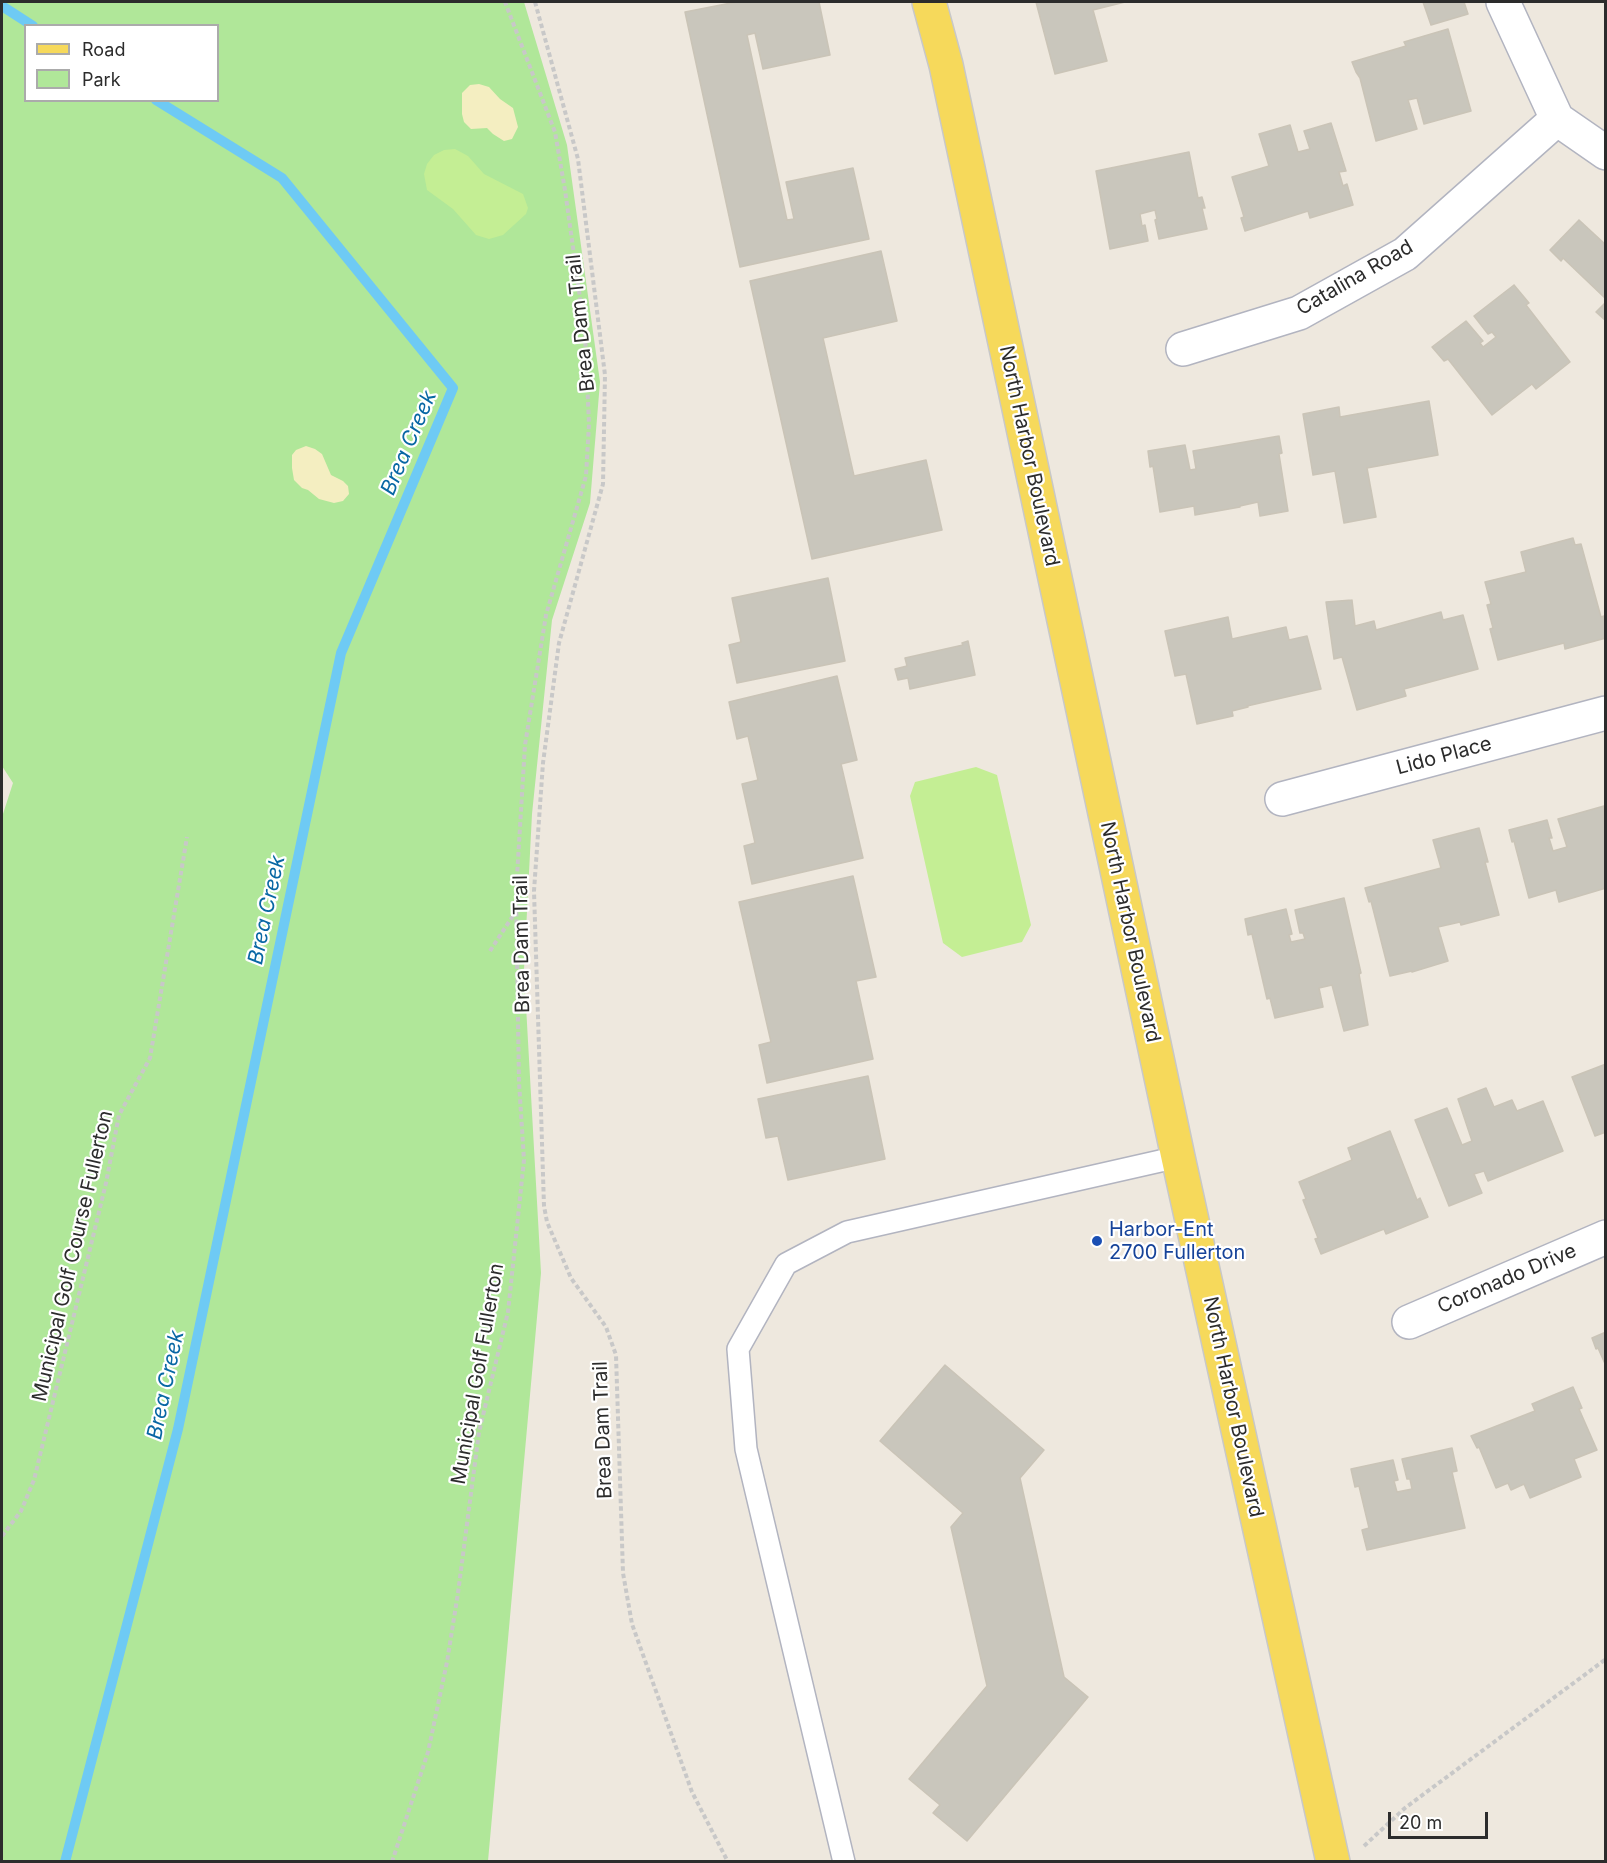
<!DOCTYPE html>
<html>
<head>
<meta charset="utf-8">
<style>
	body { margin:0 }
	#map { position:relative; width:1607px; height:1863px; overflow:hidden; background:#eee8de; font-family:Inter,sans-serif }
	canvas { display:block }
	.frame { position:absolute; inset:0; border:3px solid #2c2c2c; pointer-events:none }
	.legend { position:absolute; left:24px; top:24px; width:195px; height:78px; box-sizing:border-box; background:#fff; border:2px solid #ababab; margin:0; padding:8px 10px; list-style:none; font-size:18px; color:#2c2c2c }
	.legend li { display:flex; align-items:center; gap:12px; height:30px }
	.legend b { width:30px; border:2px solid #ababab }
	.scale { position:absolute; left:1388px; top:1812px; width:100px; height:27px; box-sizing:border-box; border:3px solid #2c2c2c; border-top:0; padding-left:8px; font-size:18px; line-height:21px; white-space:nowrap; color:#2c2c2c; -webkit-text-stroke:4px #fff; paint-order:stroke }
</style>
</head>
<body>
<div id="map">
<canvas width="1607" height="1863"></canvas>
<div class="frame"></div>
<ul class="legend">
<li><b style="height:8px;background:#f6d95b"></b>Road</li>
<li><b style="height:16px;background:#b0e799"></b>Park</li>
</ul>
<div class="scale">20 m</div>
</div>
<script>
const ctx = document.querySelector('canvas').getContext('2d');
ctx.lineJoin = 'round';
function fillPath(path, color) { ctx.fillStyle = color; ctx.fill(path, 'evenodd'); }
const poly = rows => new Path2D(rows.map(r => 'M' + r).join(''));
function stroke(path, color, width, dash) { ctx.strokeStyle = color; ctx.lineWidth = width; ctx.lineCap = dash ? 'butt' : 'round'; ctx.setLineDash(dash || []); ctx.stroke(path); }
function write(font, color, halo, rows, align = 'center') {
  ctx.font = font + ' Inter,sans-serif'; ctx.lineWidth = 4.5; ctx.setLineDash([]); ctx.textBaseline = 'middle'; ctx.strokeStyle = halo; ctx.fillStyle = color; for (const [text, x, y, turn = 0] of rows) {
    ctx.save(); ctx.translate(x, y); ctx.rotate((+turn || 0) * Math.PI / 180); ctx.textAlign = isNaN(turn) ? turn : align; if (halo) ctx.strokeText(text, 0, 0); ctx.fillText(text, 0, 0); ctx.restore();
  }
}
fillPath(poly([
	[2,2,524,2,567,145,600,382,590,503,552,620,532,814,524,970,541,1273,488,1861,2,1862,2,817,13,783,2,766],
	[26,26,218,26,218,100,26,100]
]), '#b0e799');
fillPath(poly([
	[479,84,489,87,500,99,513,108,518,127,512,139,504,141,493,134,487,128,471,129,464,122,462,114,462,93,470,85],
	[306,446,315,449,322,454,331,475,343,481,348,486,349,494,343,501,334,503,319,499,308,490,302,488,294,480,292,468,292,455,296,450]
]), '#f4eec1');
fillPath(poly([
	[455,149,468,156,484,174,523,194,528,208,526,214,503,235,489,239,476,235,453,209,427,190,424,174,427,164,434,155,444,150],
	[976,767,997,775,1031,925,1022,942,962,957,943,943,910,796,915,782]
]), '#c4ee94');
stroke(poly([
	[2,6,33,26],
	[65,1862,178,1429,341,653,453,388,282,178,156,100]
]), '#6ecaf4', 10);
const building = poly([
	[736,2,819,2,830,55,763,69,755,33,747,35,787,220,794,219,786,182,853,168,869,239,740,267,685,12,736,2],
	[1036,2,1125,2,1093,10,1107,61,1055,74,1036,2],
	[1423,2,1464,2,1468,14,1431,25,1423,2],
	[1448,29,1471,111,1424,124,1417,98,1408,100,1417,129,1376,141,1360,78,1356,72,1352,62,1406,46,1404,42,1448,29],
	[1331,123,1346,171,1339,172,1343,186,1347,184,1353,205,1310,218,1308,211,1245,231,1241,218,1244,217,1232,177,1269,166,1259,134,1290,125,1298,152,1310,149,1304,131,1331,123],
	[1189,152,1198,198,1202,197,1205,208,1202,208,1207,229,1159,239,1155,220,1157,219,1155,210,1140,214,1142,226,1145,225,1148,241,1110,249,1096,171,1189,152],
	[1579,220,1606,245,1606,299,1563,258,1561,261,1550,250,1579,220],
	[881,251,897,321,823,338,854,476,926,460,942,530,812,559,750,281,881,251],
	[1514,285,1529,303,1526,305,1570,362,1536,389,1532,384,1492,415,1448,359,1444,361,1432,347,1466,321,1483,341,1480,343,1483,347,1496,337,1492,332,1488,334,1474,316,1514,285],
	[1606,302,1606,321,1596,312,1606,302],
	[1429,401,1438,455,1367,468,1376,517,1344,523,1335,471,1313,475,1303,414,1339,407,1340,417,1429,401],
	[1279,436,1282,453,1279,454,1288,511,1260,516,1258,502,1240,506,1240,507,1195,515,1194,506,1160,512,1153,466,1150,467,1148,451,1185,445,1190,470,1196,469,1193,451,1279,436],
	[1573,538,1575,545,1581,544,1601,617,1604,616,1606,638,1565,649,1564,643,1498,660,1490,629,1493,628,1487,605,1491,604,1485,582,1526,572,1521,552,1573,538],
	[828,578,845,661,737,683,729,645,741,642,732,598,828,578],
	[1352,600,1355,626,1374,621,1376,630,1441,612,1443,620,1463,615,1478,669,1404,689,1406,696,1357,710,1342,657,1334,659,1326,602,1352,600],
	[1228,617,1232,639,1286,627,1289,640,1307,636,1321,689,1247,706,1248,707,1232,711,1233,716,1197,724,1186,674,1175,676,1165,631,1228,617],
	[968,641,975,675,910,689,908,678,898,680,895,669,907,666,905,658,963,645,962,643,968,641],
	[837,676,857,760,841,764,863,858,752,884,744,846,755,843,742,784,758,780,748,736,737,739,729,702,837,676],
	[1604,806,1606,888,1559,902,1556,890,1529,898,1514,841,1512,842,1509,830,1547,820,1552,838,1549,838,1553,851,1567,847,1558,819,1604,806],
	[1479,828,1488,862,1485,862,1499,915,1461,925,1460,922,1438,927,1448,961,1412,972,1412,971,1390,976,1371,901,1369,902,1365,888,1441,868,1433,840,1479,828],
	[853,876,876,977,856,981,873,1059,767,1083,759,1045,771,1042,739,902,853,876],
	[1344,898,1361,973,1359,974,1368,1025,1344,1031,1332,985,1319,988,1323,1007,1275,1018,1270,998,1267,999,1252,934,1248,935,1245,919,1286,909,1292,934,1289,935,1291,942,1305,939,1303,933,1300,933,1295,910,1344,898],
	[1606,1064,1606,1132,1595,1136,1572,1077,1606,1064],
	[868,1076,885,1159,788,1180,778,1136,766,1138,758,1099,868,1076],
	[1486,1088,1494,1107,1512,1100,1517,1111,1543,1101,1563,1151,1488,1181,1484,1171,1474,1174,1482,1193,1449,1206,1415,1120,1447,1108,1462,1145,1472,1141,1458,1099,1486,1088],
	[1390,1131,1417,1200,1420,1198,1428,1217,1386,1234,1384,1229,1321,1254,1315,1239,1318,1238,1303,1200,1306,1199,1299,1182,1352,1160,1348,1148,1390,1131],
	[1606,1332,1606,1366,1598,1348,1596,1349,1592,1338,1606,1332],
	[945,1365,1044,1450,1020,1478,1064,1677,1088,1697,967,1841,933,1813,940,1805,909,1779,987,1686,951,1527,963,1513,880,1441,945,1365],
	[1573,1387,1582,1408,1579,1409,1597,1450,1574,1459,1581,1477,1530,1498,1524,1484,1511,1490,1508,1483,1496,1488,1479,1447,1477,1448,1471,1436,1535,1411,1532,1404,1573,1387],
	[1452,1448,1457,1471,1452,1472,1465,1528,1367,1550,1362,1530,1369,1528,1359,1486,1355,1487,1351,1469,1393,1460,1398,1480,1394,1481,1397,1492,1412,1489,1410,1479,1407,1479,1402,1459,1452,1448]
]);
fillPath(building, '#c9c6bc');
stroke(building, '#cac4b7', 1.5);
const service = poly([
	[844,1862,746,1449,738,1349,786,1264,847,1232,1178,1157]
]);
const minor = poly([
	[1503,2,1557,119,1606,153],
	[1183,349,1299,313,1405,254,1557,119],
	[1282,799,1606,713],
	[1409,1322,1606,1237]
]);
const primary = poly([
	[929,2,946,65,1178,1157,1333,1862]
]);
stroke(service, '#b2b4c0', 24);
stroke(minor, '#b2b4c0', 36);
stroke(primary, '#c8c8c8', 36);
stroke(poly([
	[535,2,578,159,605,375,603,484,559,643,543,763,534,891,544,1206,547,1222,571,1278,606,1327,616,1355,623,1573,632,1624,692,1792,728,1862],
	[490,951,516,911],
	[2,1536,21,1511,34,1480,106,1183,119,1115,150,1058,187,837],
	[1364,1846,1405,1808,1606,1659],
	[392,1862,428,1752,447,1662,458,1593,479,1432,508,1312,524,1160,519,1082,516,893,525,745,546,615,586,476,589,424,585,334,565,190,555,132,505,2]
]), '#c8c8c8', 4, [4.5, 3]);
stroke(service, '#fff', 21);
stroke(minor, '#fff', 33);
stroke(primary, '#f6d95b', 33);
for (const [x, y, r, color] of [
	[1097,1241,6,"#1a4fb4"]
]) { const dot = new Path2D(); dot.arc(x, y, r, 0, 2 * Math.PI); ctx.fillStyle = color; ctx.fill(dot); stroke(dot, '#fff', 2); }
write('20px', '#2c2c2c', '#fff', [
	["Catalina Road",1355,278,-30],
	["Brea Dam Trail",581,323,-96],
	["North Harbor Boulevard",1029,456,78],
	["Lido Place",1444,756,-15],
	["North Harbor Boulevard",1130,932,78],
	["Brea Dam Trail",522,944,-91],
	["Municipal Golf Course Fullerton",73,1256,-77],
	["Coronado Drive",1507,1279,-23],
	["Municipal Golf Fullerton",478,1374,-80],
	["North Harbor Boulevard",1233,1407,78],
	["Brea Dam Trail",603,1430,-92]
]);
write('20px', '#164399', '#fff', [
	["Harbor-Ent",1109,1230],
	["2700 Fullerton",1109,1253]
], 'left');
write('italic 21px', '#0867a4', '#fff', [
	["Brea Creek",409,443,-67],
	["Brea Creek",267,910,-78],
	["Brea Creek",166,1385,-78]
]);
</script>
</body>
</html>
